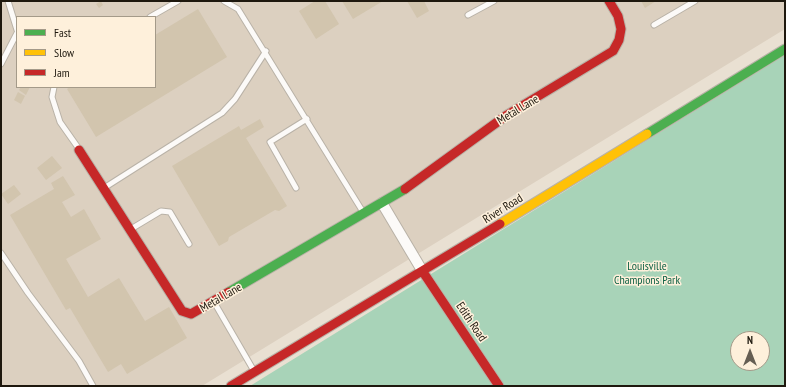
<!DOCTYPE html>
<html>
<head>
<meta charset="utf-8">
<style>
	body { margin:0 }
	#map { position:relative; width:786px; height:387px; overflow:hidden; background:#e9e0d2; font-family:"PT Sans Narrow",sans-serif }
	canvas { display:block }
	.frame { position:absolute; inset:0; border:2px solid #1e180e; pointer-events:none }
	.legend { position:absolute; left:16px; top:16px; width:140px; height:72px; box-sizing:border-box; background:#fef0db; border:1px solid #a49a89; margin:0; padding:5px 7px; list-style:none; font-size:12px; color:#1e180e }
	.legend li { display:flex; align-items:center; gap:8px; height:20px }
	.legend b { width:20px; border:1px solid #a49a89 }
	.north { position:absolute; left:730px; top:331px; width:40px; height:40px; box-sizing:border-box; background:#fef0db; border:1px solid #a49a89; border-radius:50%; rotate:0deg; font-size:11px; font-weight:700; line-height:16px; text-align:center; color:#1e180e }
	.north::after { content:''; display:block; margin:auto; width:14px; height:18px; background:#655e53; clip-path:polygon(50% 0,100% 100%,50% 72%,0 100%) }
</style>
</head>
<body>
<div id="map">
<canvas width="786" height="387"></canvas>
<div class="frame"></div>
<ul class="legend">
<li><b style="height:5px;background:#4caf50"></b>Fast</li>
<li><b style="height:5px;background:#ffc107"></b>Slow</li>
<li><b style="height:5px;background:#c62828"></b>Jam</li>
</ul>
<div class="north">N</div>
</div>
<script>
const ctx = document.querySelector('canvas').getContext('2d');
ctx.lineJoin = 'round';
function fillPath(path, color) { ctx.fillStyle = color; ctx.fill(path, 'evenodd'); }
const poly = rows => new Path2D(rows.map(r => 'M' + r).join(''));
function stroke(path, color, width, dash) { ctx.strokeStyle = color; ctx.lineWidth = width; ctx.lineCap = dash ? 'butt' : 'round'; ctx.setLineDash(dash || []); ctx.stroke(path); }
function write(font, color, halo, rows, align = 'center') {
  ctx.font = font + ' "PT Sans Narrow",sans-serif'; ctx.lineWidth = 3; ctx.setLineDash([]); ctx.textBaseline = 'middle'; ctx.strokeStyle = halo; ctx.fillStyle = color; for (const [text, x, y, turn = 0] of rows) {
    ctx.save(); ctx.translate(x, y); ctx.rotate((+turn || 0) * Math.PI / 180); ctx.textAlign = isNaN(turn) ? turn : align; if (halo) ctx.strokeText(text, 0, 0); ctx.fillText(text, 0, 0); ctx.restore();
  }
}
fillPath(poly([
	[1,1,785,1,785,29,202,386,1,386],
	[17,17,155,17,155,87,17,87]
]), '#dcd0c0');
fillPath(poly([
	[785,55,785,386,250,386],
	[738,339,762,339,762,363,738,363]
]), '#a8d3b8');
fillPath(poly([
	[101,1,103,5,99,8,96,4],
	[315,1,325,1,339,24,316,39,299,11],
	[342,1,383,1,353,19],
	[407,1,424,1,429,11,417,18],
	[641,1,656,1,645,8],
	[198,9,227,57,96,137,67,89,70,87,155,87,155,35],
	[21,87,30,87,26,95,19,90],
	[18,92,25,96,21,104,14,100],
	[260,119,264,127,246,138,287,206,279,211,275,210,229,237,228,241,219,246,172,166,239,126,241,130],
	[52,156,62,168,46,180,37,168],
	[63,176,75,195,62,202,71,217,84,209,101,239,66,259,88,297,119,278,145,321,169,307,187,338,127,374,121,364,108,372,70,308,66,310,10,215,54,189,51,183],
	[14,185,21,194,8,204,1,194]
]), '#d2c5ae');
const lane = poly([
	[8,1,17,30],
	[224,1,238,9,363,212],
	[468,15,494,1],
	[150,17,178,1],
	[654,25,695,1],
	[1,64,17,33],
	[54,87,52,97,60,122,79,149],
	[104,188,222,113,235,99,266,51],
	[296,188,270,142,307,119],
	[131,229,161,211,170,212,189,244],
	[1,253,28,293,79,361,93,386],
	[214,302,254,371]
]);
const street = poly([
	[382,203,423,272]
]);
const fast = poly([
	[647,134,785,49],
	[229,292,405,189]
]);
const slow = poly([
	[500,224,647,134]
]);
const jam = poly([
	[79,150,182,311,191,314,229,292],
	[405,189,507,115,613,51,619,40,621,29,618,16,609,1],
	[423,272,499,386],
	[231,386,500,224]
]);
stroke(lane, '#b9b2a7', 7);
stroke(street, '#b9b2a7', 12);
stroke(fast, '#b9b2a7', 11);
stroke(slow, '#b9b2a7', 11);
stroke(jam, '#b9b2a7', 11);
stroke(lane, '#fcfaf8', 5);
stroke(street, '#fcfaf8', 10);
stroke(fast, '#4caf50', 9);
stroke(slow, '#ffc107', 9);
stroke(jam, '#c62828', 9);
write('12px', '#1e180e', '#fef0db', [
	["Metal Lane",518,110,-31],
	["River Road",503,209,-32],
	["Metal Lane",221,298,-30],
	["Edith Road",471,322,56]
]);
write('12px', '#0f6245', '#fef0db', [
	["Louisville",647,267],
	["Champions Park",647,281]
]);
</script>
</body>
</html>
